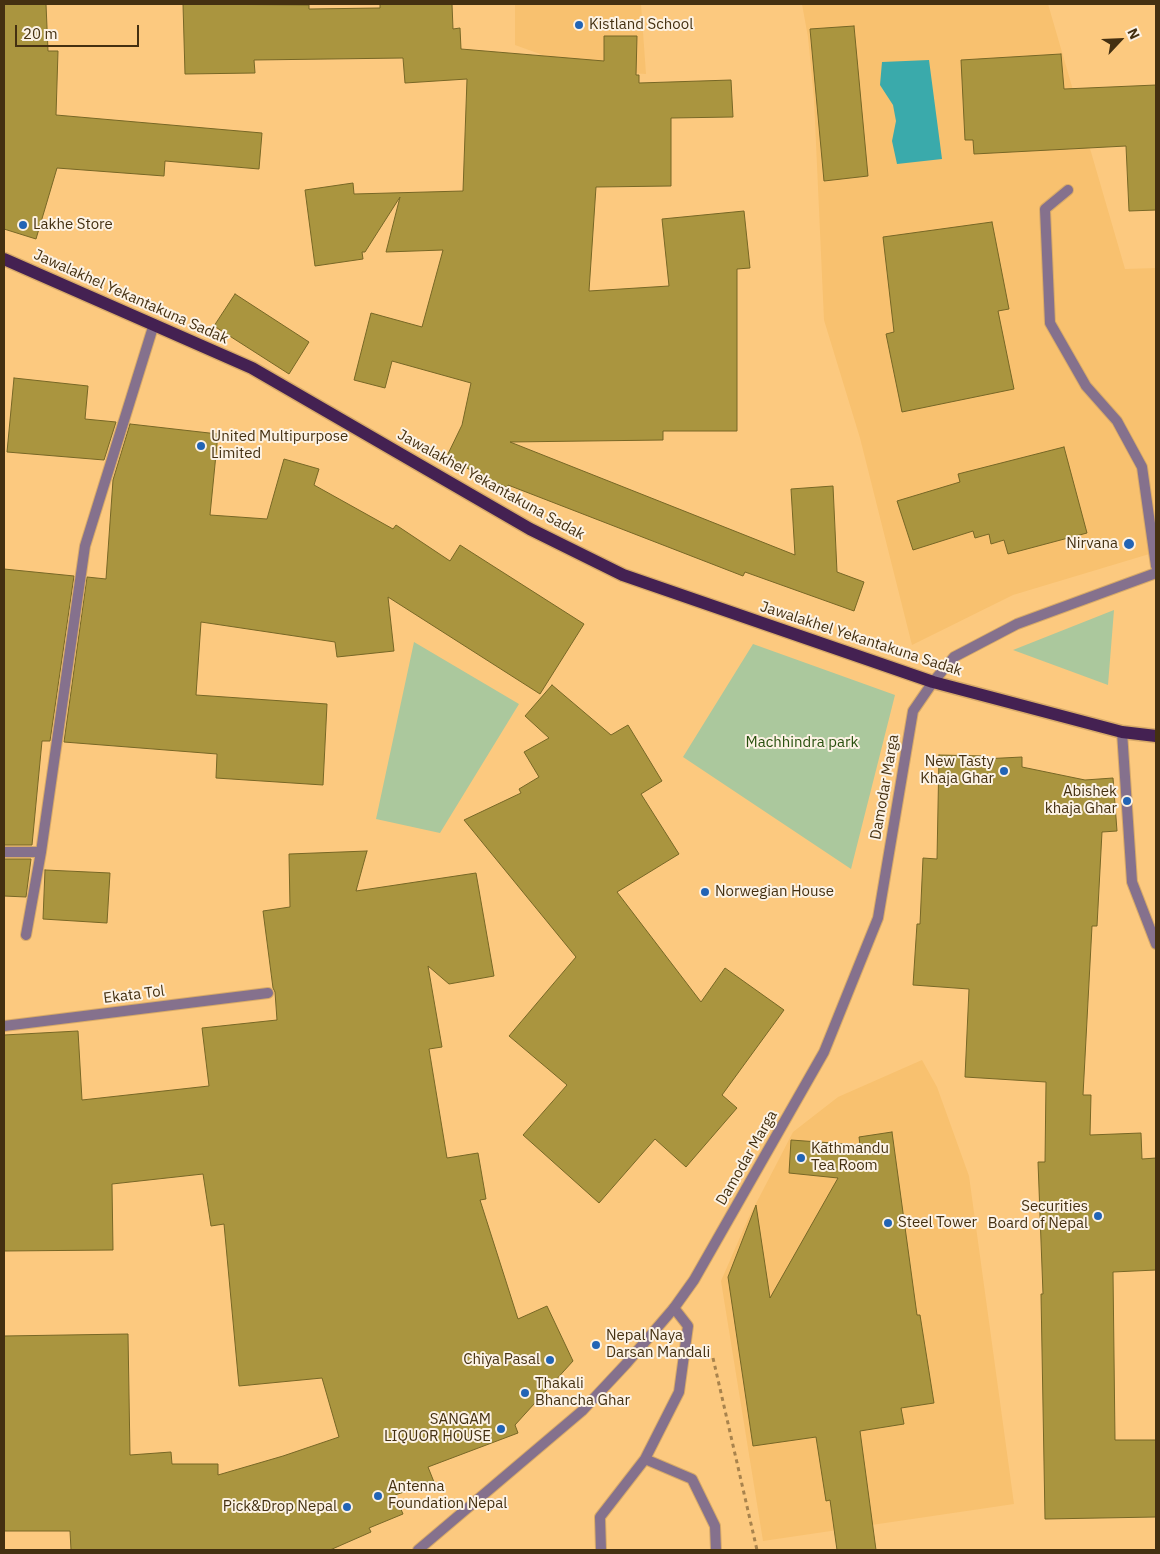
<!DOCTYPE html>
<html>
<head>
<meta charset="utf-8">
<style>
	body { margin:0 }
	#map { position:relative; width:1160px; height:1554px; overflow:hidden; background:#fcc97f; font-family:"IBM Plex Sans",sans-serif }
	canvas { display:block }
	.frame { position:absolute; inset:0; border:5px solid #443011; pointer-events:none }
	.north { position:absolute; left:1095px; top:15px; width:50px; height:50px; -webkit-text-stroke:4px #fcf2e4; paint-order:stroke; rotate:65deg; font-size:14px; font-weight:700; line-height:20px; text-align:center; color:#443011 }
	.north::after { content:''; display:block; margin:auto; width:18px; height:22px; background:#443011; clip-path:polygon(50% 0,100% 100%,50% 72%,0 100%) }
	.scale { position:absolute; left:15px; top:25px; width:124px; height:22px; box-sizing:border-box; border:2px solid #443011; border-top:0; padding-left:6px; font-size:15px; line-height:18px; white-space:nowrap; color:#443011; -webkit-text-stroke:4px #fcf2e4; paint-order:stroke }
</style>
</head>
<body>
<div id="map">
<canvas width="1160" height="1554"></canvas>
<div class="frame"></div>
<div class="north">N</div>
<div class="scale">20 m</div>
</div>
<script>
const ctx = document.querySelector('canvas').getContext('2d');
ctx.lineJoin = 'round';
function fillPath(path, color) { ctx.fillStyle = color; ctx.fill(path, 'evenodd'); }
const poly = rows => new Path2D(rows.map(r => 'M' + r).join(''));
function stroke(path, color, width, dash) { ctx.strokeStyle = color; ctx.lineWidth = width; ctx.lineCap = dash ? 'butt' : 'round'; ctx.setLineDash(dash || []); ctx.stroke(path); }
function write(font, color, halo, rows, align = 'center') {
  ctx.font = font + ' "IBM Plex Sans",sans-serif'; ctx.lineWidth = 4; ctx.setLineDash([]); ctx.textBaseline = 'middle'; ctx.strokeStyle = halo; ctx.fillStyle = color; for (const [text, x, y, turn = 0] of rows) {
    ctx.save(); ctx.translate(x, y); ctx.rotate((+turn || 0) * Math.PI / 180); ctx.textAlign = isNaN(turn) ? turn : align; if (halo) ctx.strokeText(text, 0, 0); ctx.fillText(text, 0, 0); ctx.restore();
  }
}
fillPath(poly([
	[515,4,641,4,646,74,584,70,515,45],
	[802,4,1048,4,1125,269,1156,268,1156,552,1013,595,912,645,860,438,824,320,814,99,808,37],
	[922,1060,937,1087,969,1176,1014,1504,763,1541,721,1281,748,1219,793,1132,838,1097]
]), '#f8c16f');
fillPath(poly([
	[1114,610,1108,685,1013,650],
	[414,642,519,704,440,833,376,819],
	[753,644,895,695,851,869,683,757]
]), '#abc89d');
fillPath(poly([
	[929,60,942,159,897,164,892,141,896,121,893,105,880,85,882,62]
]), '#3aaaab');
const building = poly([
	[4,4,46,4,48,51,58,51,56,115,262,133,259,169,165,161,164,176,57,168,36,239,4,229,4,4],
	[183,4,309,5,309,9,380,8,380,4,452,4,453,29,460,28,461,49,604,61,604,36,637,36,636,75,639,75,639,83,731,80,733,117,671,118,671,186,596,187,589,291,669,286,662,219,744,211,750,268,737,269,737,431,663,431,663,440,510,442,795,555,791,489,833,486,837,572,864,582,854,611,745,572,743,576,508,485,508,488,446,458,462,425,471,383,392,361,385,388,354,380,371,313,422,327,443,250,386,252,400,197,365,252,362,252,363,259,315,266,305,190,353,183,354,194,463,191,467,79,405,83,403,58,254,60,255,73,185,74,183,4],
	[854,26,868,176,824,181,810,29,854,26],
	[1061,54,1064,89,1156,85,1156,210,1129,211,1126,146,974,154,973,140,965,140,961,60,1061,54],
	[992,222,1009,309,998,311,1014,389,902,412,886,334,894,332,883,237,992,222],
	[235,294,309,342,289,374,214,326,235,294],
	[14,378,88,386,85,419,116,422,104,460,7,452,14,378],
	[130,424,218,434,210,515,267,519,284,459,319,469,314,485,393,529,396,525,450,561,460,545,584,624,540,694,388,597,394,651,337,657,335,642,201,622,196,695,327,704,323,785,216,778,217,754,64,742,87,577,106,579,113,480,130,424],
	[1064,447,1087,533,1008,554,1004,540,991,544,989,534,975,538,973,531,913,550,897,501,960,482,958,474,1064,447],
	[4,569,74,576,50,741,42,741,32,845,4,845,4,569],
	[552,685,611,735,628,725,662,781,641,794,679,854,617,892,701,1002,725,968,784,1010,722,1095,737,1108,686,1167,655,1139,599,1203,523,1135,567,1085,509,1036,576,957,464,820,521,793,519,789,539,777,524,752,549,738,525,716,552,685],
	[939,755,983,756,983,759,1022,757,1022,767,1085,780,1113,778,1117,831,1102,832,1097,926,1092,926,1083,1095,1091,1095,1090,1135,1141,1133,1142,1159,1156,1158,1156,1270,1113,1272,1115,1440,1156,1440,1156,1517,1045,1519,1041,1294,1043,1294,1038,1162,1045,1162,1046,1082,965,1077,969,989,913,985,917,924,920,924,923,858,937,859,939,755],
	[367,851,356,891,476,873,494,976,449,984,428,966,442,1047,429,1049,447,1158,478,1153,486,1199,480,1200,518,1319,547,1306,573,1361,515,1425,518,1433,428,1467,434,1482,395,1495,403,1514,369,1528,371,1532,330,1550,71,1550,70,1531,4,1531,4,1336,128,1334,130,1455,171,1452,172,1464,218,1464,218,1475,283,1456,339,1437,322,1378,239,1386,224,1224,211,1226,203,1174,112,1184,113,1250,4,1251,4,1035,78,1031,82,1100,209,1086,202,1028,277,1020,275,992,273,988,263,911,290,907,289,854,367,851],
	[4,859,31,859,26,897,4,896,4,859],
	[45,870,110,873,107,923,43,919,45,870],
	[892,1132,917,1315,920,1315,934,1403,901,1408,904,1424,860,1431,876,1550,837,1550,830,1500,826,1501,816,1437,753,1446,728,1277,756,1205,770,1298,838,1178,789,1173,791,1140,860,1145,859,1137,892,1132]
]);
fillPath(building, '#aa953f');
stroke(building, '#776726', 1);
const service = poly([
	[1122,732,1132,882,1156,944],
	[645,1459,692,1479,715,1526,716,1550],
	[601,1550,600,1517,645,1459,679,1392,688,1326,674,1308]
]);
const minor = poly([
	[1068,190,1045,209,1050,323,1086,386,1117,421,1142,467,1156,566],
	[4,852,41,852],
	[26,935,41,852,85,546,154,324],
	[4,1026,268,993],
	[418,1550,582,1411,626,1364,674,1308,694,1280,824,1052,878,918,913,711,933,682,954,657,1017,624,1156,573]
]);
const primary = poly([
	[4,259,252,368,530,529,623,575,933,682,1122,732,1156,736]
]);
stroke(service, '#d7aa69', 12);
stroke(minor, '#d7aa69', 12);
stroke(primary, '#d7aa69', 15);
stroke(poly([
	[713,1358,757,1550]
]), '#a8834d', 3, [4, 4]);
stroke(service, '#85718d', 10);
stroke(minor, '#85718d', 10);
stroke(primary, '#442152', 12);
for (const [x, y, r, color] of [
	[579,25,5,"#2264b5"],
	[23,225,5,"#2264b5"],
	[201,446,5,"#2264b5"],
	[1129,544,6,"#2264b5"],
	[1004,771,5,"#2264b5"],
	[1127,801,5,"#2264b5"],
	[705,892,5,"#2264b5"],
	[801,1158,5,"#2264b5"],
	[1098,1216,5,"#2264b5"],
	[888,1223,5,"#2264b5"],
	[596,1345,5,"#2264b5"],
	[550,1360,5,"#2264b5"],
	[525,1393,5,"#2264b5"],
	[501,1429,5,"#2264b5"],
	[378,1496,5,"#2264b5"],
	[347,1507,5,"#2264b5"]
]) { const dot = new Path2D(); dot.arc(x, y, r, 0, 2 * Math.PI); ctx.fillStyle = color; ctx.fill(dot); stroke(dot, '#fcf2e4', 2); }
write('15px', '#443011', '#fcf2e4', [
	["Kistland School",589,25],
	["Lakhe Store",33,225],
	["United Multipurpose",211,437],
	["Limited",211,454],
	["Nirvana",1118,544,"right"],
	["New Tasty",994,762,"right"],
	["Khaja Ghar",994,779,"right"],
	["Abishek",1117,792,"right"],
	["khaja Ghar",1117,809,"right"],
	["Norwegian House",715,892],
	["Kathmandu",811,1149],
	["Tea Room",811,1166],
	["Securities",1088,1207,"right"],
	["Board of Nepal",1088,1224,"right"],
	["Steel Tower",898,1223],
	["Nepal Naya",606,1336],
	["Darsan Mandali",606,1353],
	["Chiya Pasal",540,1360,"right"],
	["Thakali",535,1384],
	["Bhancha Ghar",535,1401],
	["SANGAM",491,1420,"right"],
	["LIQUOR HOUSE",491,1437,"right"],
	["Antenna",388,1487],
	["Foundation Nepal",388,1504],
	["Pick&Drop Nepal",337,1507,"right"]
], 'left');
write('15px', '#443011', '#fcf2e4', [
	["Jawalakhel Yekantakuna Sadak",131,297,24],
	["Jawalakhel Yekantakuna Sadak",491,485,29],
	["Jawalakhel Yekantakuna Sadak",861,639,18],
	["Damodar Marga",885,787,-80],
	["Ekata Tol",134,995,-7],
	["Damodar Marga",747,1158,-60]
]);
write('15px', '#274f0d', '#fcf2e4', [
	["Machhindra park",802,743]
]);
</script>
</body>
</html>
